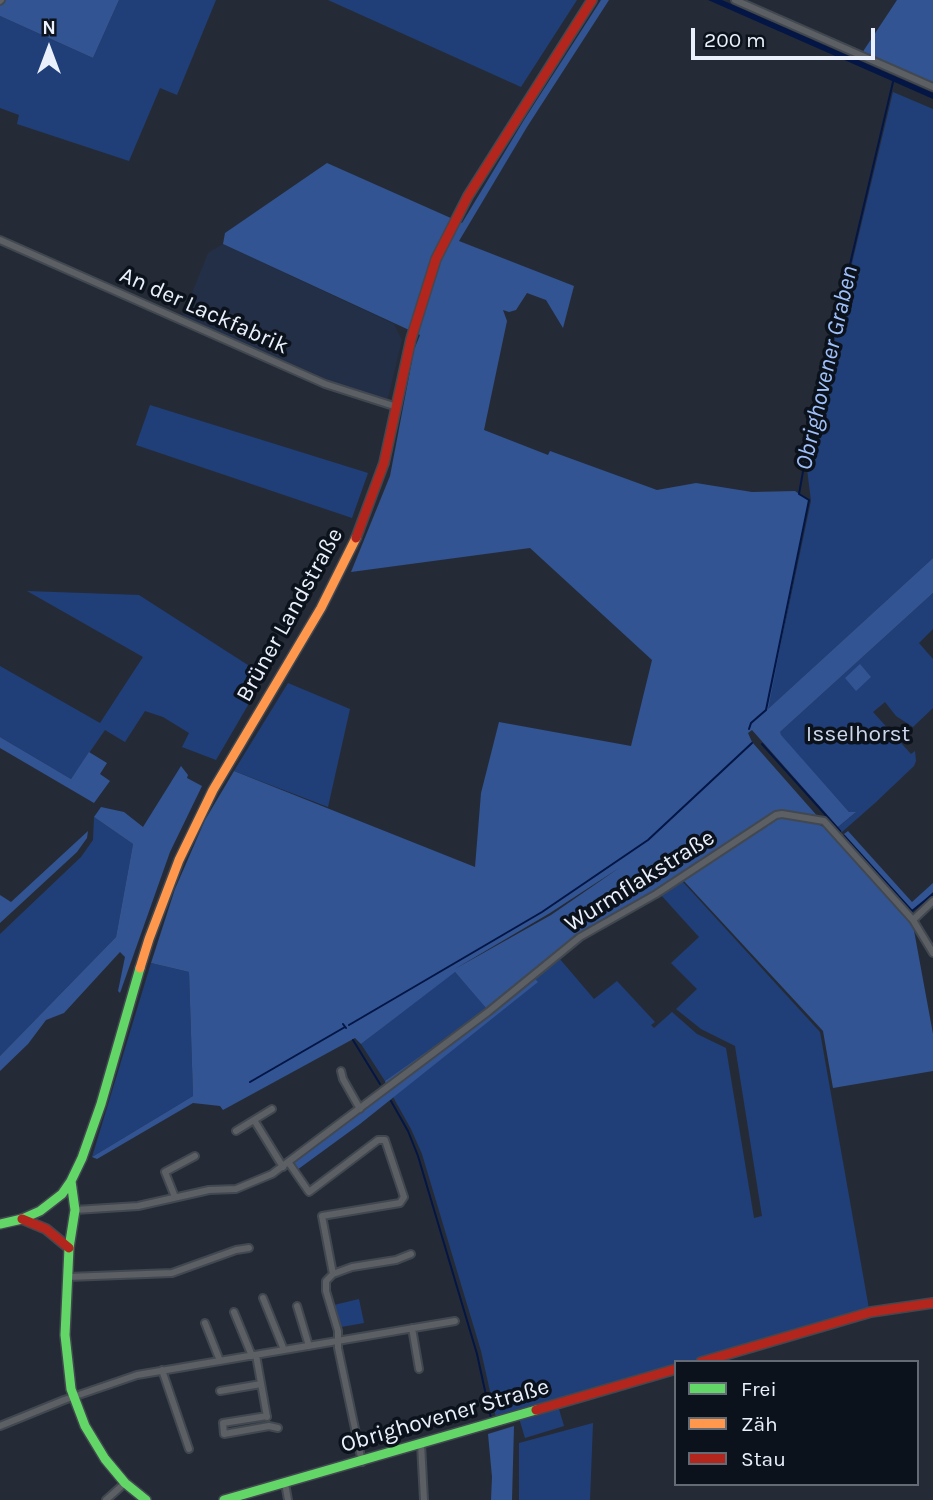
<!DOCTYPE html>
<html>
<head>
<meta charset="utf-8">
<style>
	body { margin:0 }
	#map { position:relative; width:933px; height:1500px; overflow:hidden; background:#252b36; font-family:Karla,sans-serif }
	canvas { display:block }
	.legend { position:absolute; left:674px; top:1360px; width:245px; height:126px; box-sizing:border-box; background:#0c121b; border:2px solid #656b75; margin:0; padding:9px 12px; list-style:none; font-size:21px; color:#eaf1fc }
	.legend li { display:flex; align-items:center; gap:14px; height:35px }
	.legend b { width:35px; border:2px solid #656b75 }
	.north { position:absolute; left:14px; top:14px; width:70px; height:70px; -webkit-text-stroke:5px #0c121b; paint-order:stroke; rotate:0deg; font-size:19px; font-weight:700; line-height:28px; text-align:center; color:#eaf1fc }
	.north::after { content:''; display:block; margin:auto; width:24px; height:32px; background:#eaf1fc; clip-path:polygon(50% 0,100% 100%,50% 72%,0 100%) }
	.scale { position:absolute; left:691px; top:28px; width:184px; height:32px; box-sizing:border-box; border:4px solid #eaf1fc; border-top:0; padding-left:9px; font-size:21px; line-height:24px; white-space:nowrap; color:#eaf1fc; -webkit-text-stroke:5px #0c121b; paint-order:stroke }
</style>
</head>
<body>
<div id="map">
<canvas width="933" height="1500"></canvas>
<ul class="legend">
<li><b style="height:9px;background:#63d668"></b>Frei</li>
<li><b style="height:9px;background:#ff974d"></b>Zäh</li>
<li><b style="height:9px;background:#b3261e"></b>Stau</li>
</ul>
<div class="north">N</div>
<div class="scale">200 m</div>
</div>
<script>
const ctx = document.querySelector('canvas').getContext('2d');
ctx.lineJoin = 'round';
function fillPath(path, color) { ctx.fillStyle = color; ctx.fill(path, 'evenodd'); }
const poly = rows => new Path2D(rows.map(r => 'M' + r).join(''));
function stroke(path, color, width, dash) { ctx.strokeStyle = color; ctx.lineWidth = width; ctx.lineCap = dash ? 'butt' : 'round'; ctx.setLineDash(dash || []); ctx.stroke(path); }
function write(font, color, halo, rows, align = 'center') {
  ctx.font = font + ' Karla,sans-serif'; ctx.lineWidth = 7; ctx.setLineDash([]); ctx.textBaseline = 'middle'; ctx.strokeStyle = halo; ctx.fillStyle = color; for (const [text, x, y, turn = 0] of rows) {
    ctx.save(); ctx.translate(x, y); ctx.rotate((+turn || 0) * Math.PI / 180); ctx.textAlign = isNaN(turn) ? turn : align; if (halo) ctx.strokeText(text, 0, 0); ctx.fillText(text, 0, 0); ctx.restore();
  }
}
fillPath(poly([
	[223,244,394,324,402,340,387,402,345,389,182,317,208,253]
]), '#222f47');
fillPath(poly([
	[119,0,216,0,177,95,160,88,129,161,17,124,19,115,0,108,0,16,93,58],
	[328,0,577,0,521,87],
	[893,92,933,109,933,558,767,710,811,501,806,461,810,439],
	[150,405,368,473,352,518,136,445],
	[27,591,139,595,265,676,216,760,182,747,189,733,163,717,145,711,125,742,105,730,71,779,0,737,0,666,100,723,143,657],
	[933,593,933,629,919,643,933,659,933,708,913,727,896,716,885,702,873,712,911,754,915,751,916,761,914,766,875,803,842,832,838,827,855,813,849,812,780,735,780,732],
	[288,683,350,709,328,807,234,771],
	[94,817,133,844,116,937,0,1056,0,934,81,857,93,840],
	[682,881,820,1032,869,1309,688,1362,676,1362,676,1365,496,1418,481,1351,422,1154,411,1129,393,1097,537,982,534,978,559,958,594,999,617,981,655,1022,651,1025,654,1028,672,1012,697,1034,726,1048,754,1218,762,1216,735,1046,701,1029,676,1009,697,989,671,963,699,937,661,895],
	[151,963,189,972,193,1096,92,1157],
	[454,971,488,1009,385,1081,361,1044],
	[359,1299,364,1323,341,1327,334,1305],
	[558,1406,564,1426,525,1438,519,1418],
	[593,1423,590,1500,519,1500,519,1443]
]), '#203f78');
fillPath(poly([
	[0,0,119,0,93,58,0,16],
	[601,0,609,0,527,127,459,241,574,286,563,328,546,300,527,293,516,310,509,312,503,310,507,321,484,430,548,455,550,451,657,490,696,483,752,492,795,491,809,501,768,709,933,558,933,593,780,732,781,735,849,812,856,812,838,827,752,730,748,733,752,742,819,818,778,810,650,895,569,941,530,974,538,982,360,1124,297,1170,294,1165,295,1160,388,1091,385,1081,487,1009,455,972,361,1044,355,1038,223,1110,220,1106,193,1103,97,1159,92,1157,193,1096,189,972,151,963,175,889,205,820,234,771,475,867,481,793,499,722,631,746,652,660,530,548,351,572,390,476,414,350,420,335,223,244,225,233,327,163,462,223,524,120],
	[619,868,551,915,453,970,550,913],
	[897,0,933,0,933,84,862,53],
	[860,664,871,677,856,691,845,678],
	[0,737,71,779,89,752,107,763,100,774,110,781,94,803,0,748],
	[181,766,188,775,187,778,202,786,170,852,120,993,118,991,125,957,120,952,64,1013,46,1020,28,1044,0,1071,0,1056,116,937,133,844,94,817,101,807,124,812,143,827],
	[779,817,818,824,827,829,913,925,933,1034,933,1071,833,1088,823,1031,683,880],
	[88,831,87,838,77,852,0,923,0,895,11,902],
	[848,831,912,902,933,883,933,892,913,911,844,834],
	[514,1426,512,1500,491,1500,492,1477,488,1434]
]), '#325493');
fillPath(poly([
	[708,0,722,0,933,93,933,99]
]), '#031645');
stroke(poly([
	[749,729,751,723,766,710,807,510,809,500,799,494,809,438,893,82],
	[762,744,840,831],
	[844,836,912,911,933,894],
	[343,1024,346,1028],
	[349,1025,542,912,648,840,752,743],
	[353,1040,380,1084],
	[250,1082,345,1027],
	[391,1101,408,1131,418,1156,477,1354,491,1418]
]), '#031645', 2);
const street = poly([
	[735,0,933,87],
	[0,1,1,0],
	[0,240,325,384,397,407],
	[913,920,933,953],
	[341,1071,343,1079,360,1109],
	[272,1109,254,1120,283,1167],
	[236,1131,254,1120],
	[289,1163,309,1192,378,1140,385,1140,404,1197,400,1203,322,1216,333,1274],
	[175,1197,165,1172,195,1156],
	[75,1210,138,1206,209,1190,236,1189,272,1174,488,1012,580,937,656,894,776,815,782,814,824,821,913,920,933,901],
	[68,1277,172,1273,236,1250,249,1248],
	[263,1298,284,1350],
	[297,1306,309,1346],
	[234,1312,252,1356],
	[205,1323,220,1361],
	[412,1328,419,1369],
	[256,1355,267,1417],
	[162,1370,189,1449],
	[220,1391,261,1384],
	[267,1416,223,1423,224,1434,269,1426,278,1428],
	[0,1426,64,1400,137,1375,455,1321],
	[421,1444,424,1500],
	[362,1462,338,1348,338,1331,326,1291,326,1281,333,1274,352,1267,396,1260,411,1254],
	[285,1483,288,1500],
	[106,1500,125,1483]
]);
const fast = poly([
	[71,1181,75,1210,69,1248,65,1335,71,1389,85,1426,105,1459,125,1483,146,1500],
	[0,1224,22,1219,40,1211,62,1194,71,1181,82,1158,101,1104,140,968],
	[224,1500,536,1410]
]);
const slow = poly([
	[140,968,149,939,179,860,213,790,321,608,356,538]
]);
const jam = poly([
	[356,538,384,463,411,339,436,259,468,196,592,0],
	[22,1219,46,1229,69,1248],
	[701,1362,871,1312,933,1303],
	[536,1410,676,1369]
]);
stroke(street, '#424850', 10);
stroke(fast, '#424850', 12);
stroke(slow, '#424850', 12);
stroke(jam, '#424850', 12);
stroke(street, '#5c5f64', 6);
stroke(fast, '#63d668', 9);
stroke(slow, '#ff974d', 9);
stroke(jam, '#b3261e', 9);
write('23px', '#eaf1fc', '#0c121b', [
	["An der Lackfabrik",204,311,24],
	["Brüner Landstraße",290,615,-61],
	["Wurmflakstraße",640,881,-32],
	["Obrighovener Straße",445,1416,-16]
]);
write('23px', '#ccd7eb', '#0c121b', [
	["Isselhorst",858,734]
]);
write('italic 24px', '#9fc0fb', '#0c121b', [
	["Obrighovener Graben",827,368,-77]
]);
</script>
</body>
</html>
